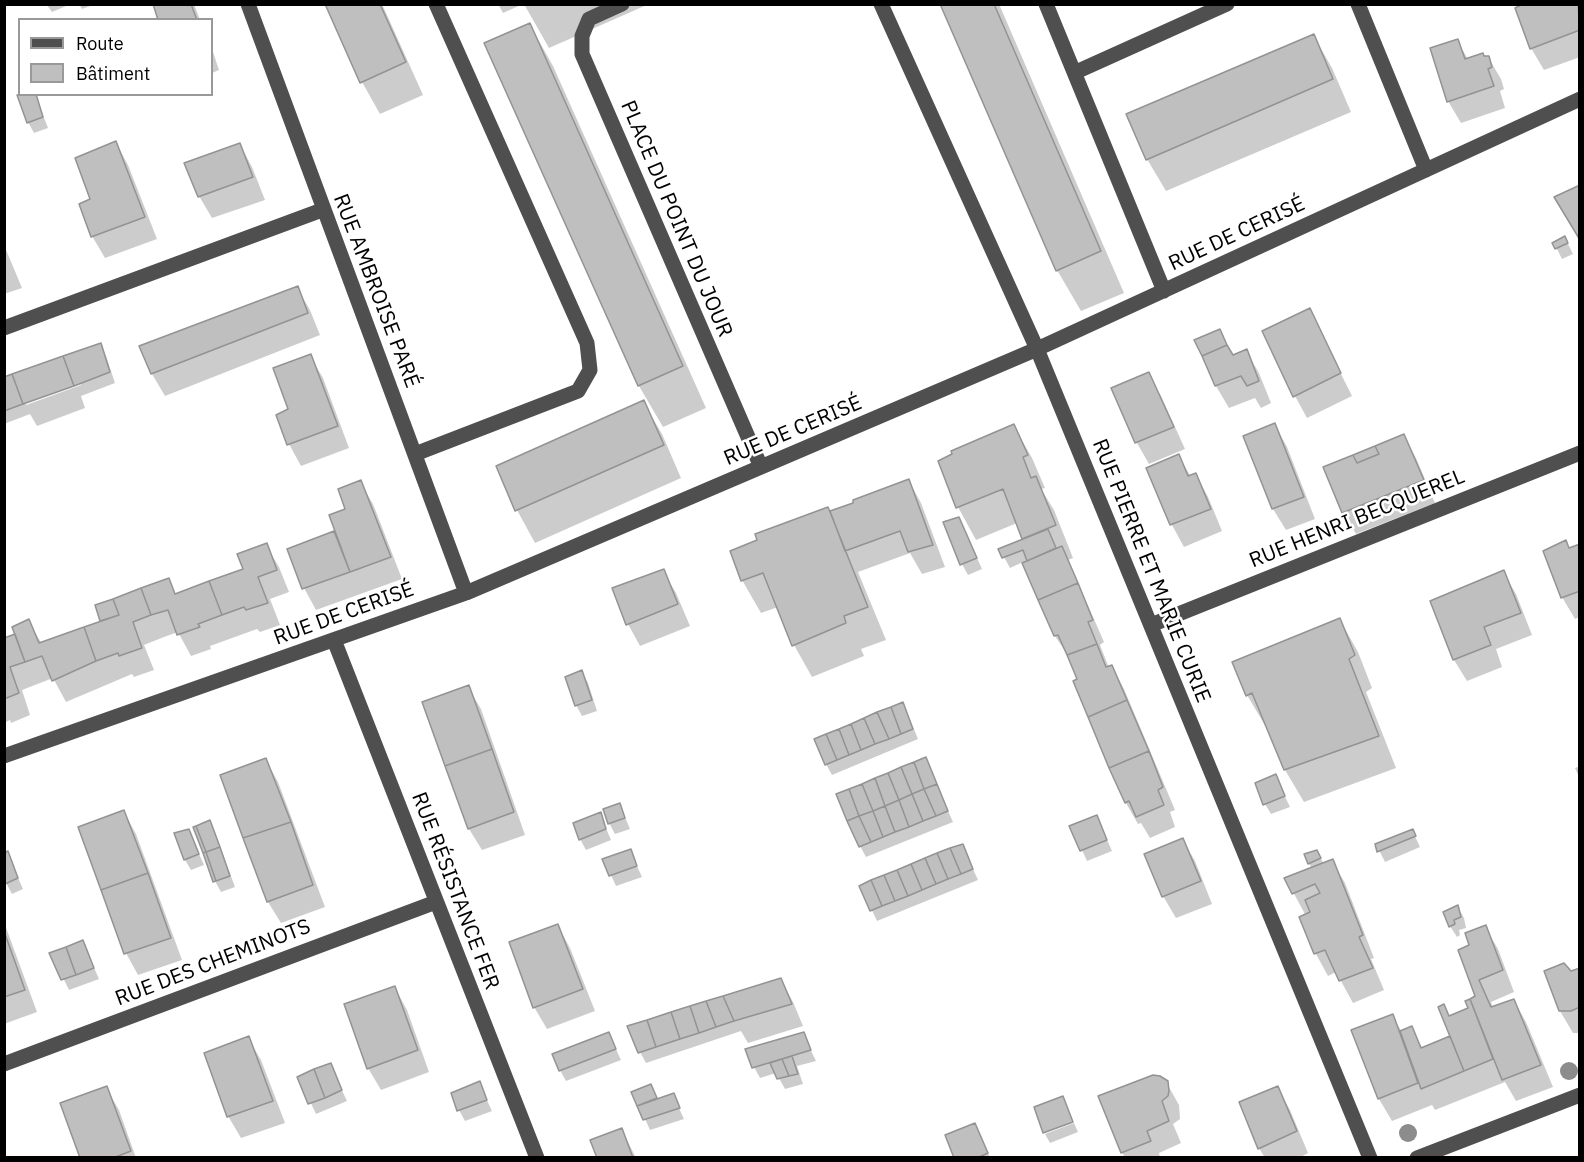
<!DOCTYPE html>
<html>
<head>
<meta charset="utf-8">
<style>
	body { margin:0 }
	#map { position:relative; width:1584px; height:1162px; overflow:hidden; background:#fff; font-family:"IBM Plex Sans",sans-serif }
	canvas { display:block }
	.frame { position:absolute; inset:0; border:6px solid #000; pointer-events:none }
	.legend { position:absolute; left:18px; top:18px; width:195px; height:78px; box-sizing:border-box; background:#fff; border:2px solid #999; margin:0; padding:8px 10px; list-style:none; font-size:18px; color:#000 }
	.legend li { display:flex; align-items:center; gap:12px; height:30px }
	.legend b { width:30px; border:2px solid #999 }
</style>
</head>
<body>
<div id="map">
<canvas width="1584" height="1162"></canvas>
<div class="frame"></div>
<ul class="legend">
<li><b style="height:8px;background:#4f4f4f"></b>Route</li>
<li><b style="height:16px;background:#bfbfbf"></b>Bâtiment</li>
</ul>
</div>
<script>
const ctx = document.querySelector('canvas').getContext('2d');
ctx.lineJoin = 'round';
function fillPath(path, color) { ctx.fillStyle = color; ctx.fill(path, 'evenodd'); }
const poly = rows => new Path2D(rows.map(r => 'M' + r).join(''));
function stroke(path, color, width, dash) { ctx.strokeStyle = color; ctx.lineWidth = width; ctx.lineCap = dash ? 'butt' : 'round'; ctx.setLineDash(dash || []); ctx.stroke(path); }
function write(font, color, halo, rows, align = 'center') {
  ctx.font = font + ' "IBM Plex Sans",sans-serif'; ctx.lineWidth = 5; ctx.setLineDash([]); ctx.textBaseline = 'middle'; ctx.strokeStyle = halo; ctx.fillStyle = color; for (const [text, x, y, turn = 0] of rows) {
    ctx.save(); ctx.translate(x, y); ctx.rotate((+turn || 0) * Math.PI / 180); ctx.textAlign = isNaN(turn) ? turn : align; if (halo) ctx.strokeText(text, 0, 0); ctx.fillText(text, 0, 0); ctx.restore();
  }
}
fillPath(poly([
	[46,4,71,4,52,12],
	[79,4,93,4,93,5,82,9],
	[154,4,194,4,200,20,160,20],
	[327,4,382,4,423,95,380,114,362,82],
	[498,4,523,4,503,13],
	[524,4,649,4,549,48],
	[942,4,999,4,1124,293,1081,311,1057,270],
	[1527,4,1580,4,1580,57,1544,70,1531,48],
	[530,25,553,66,706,408,663,427,639,386,486,43],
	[1313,35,1332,68,1351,112,1166,191,1147,159],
	[1457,41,1468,59,1488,57,1501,79,1504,89,1500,91,1505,108,1461,123,1448,101],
	[212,49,219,70,212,73],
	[23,94,35,94,48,128,34,133,28,122,19,96],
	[116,143,128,165,157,239,105,258,92,236,92,200],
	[240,145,252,167,265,200,212,218,199,196],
	[1565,238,1573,254,1562,259,1554,243],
	[4,245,22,288,4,294],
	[297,288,310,310,320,335,165,396,152,374,141,347],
	[1309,310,1352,396,1307,418,1295,396],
	[1220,331,1232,357,1246,351,1259,373,1271,403,1261,408,1255,398,1229,408,1216,386,1196,340],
	[100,345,106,356,115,383,81,396,85,408,37,426,30,414,4,424,4,379],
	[80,382,81,385,26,405,26,402],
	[310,356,323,378,349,448,301,466,289,444,278,415,290,410],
	[1148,374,1161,396,1185,449,1149,464,1137,443,1113,388],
	[643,402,662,434,681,478,535,543,517,510,498,467],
	[1013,425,1032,458,1045,488,1041,489,1054,510,1073,558,1068,560,1104,642,1100,645,1109,668,1112,667,1124,689,1175,810,1170,812,1175,827,1150,838,1141,823,1138,824,1126,803,1075,682,1079,680,1069,657,1055,636,1023,562,1010,568,1004,557,1024,540,1017,523,976,540,958,507,939,461],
	[1275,425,1287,447,1315,519,1286,530,1273,509],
	[1404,436,1416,458,1435,503,1356,534,1343,512],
	[1179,456,1191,477,1196,475,1208,497,1222,531,1184,547,1172,525,1148,469],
	[909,481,921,503,945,567,922,574,910,553,858,572,886,640,861,649,864,656,812,677,794,645,778,607,761,613,742,580,732,551],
	[360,482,373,504,402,579,316,610,304,588,289,550,336,532],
	[964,529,982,569,968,575,962,564],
	[266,545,279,567,289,592,270,599,280,625,260,632,257,629,210,646,211,649,191,656,178,632,164,637,144,645,154,670,134,677,132,674,66,702,53,678,22,690,30,715,11,723,10,720,4,723,4,640,17,635,28,621,42,644,103,622,101,620,168,580,176,595,245,570],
	[1580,545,1580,617,1575,619,1562,597,1570,549],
	[663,571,676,593,690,626,640,646,628,624],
	[1503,572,1516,594,1532,635,1496,649,1502,667,1467,681,1454,660],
	[1340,620,1358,652,1372,688,1366,692,1396,768,1304,802,1285,770,1268,727,1266,727,1247,695],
	[582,672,588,683,597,711,582,716,576,705],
	[468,687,481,709,525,835,482,850,469,829],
	[903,703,918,739,832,775,826,764],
	[925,759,953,822,866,857,860,846],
	[266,760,278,782,325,907,281,923,268,902],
	[1580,766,1580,779,1575,768],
	[1275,776,1290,807,1271,814,1265,804],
	[620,805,630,829,615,834,609,823],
	[124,812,136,834,182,960,138,975,126,953],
	[600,814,611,840,586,850,580,839],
	[1097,817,1112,851,1087,861,1071,826],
	[209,822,215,833,235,887,221,892,215,881],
	[1412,830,1420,847,1385,862,1376,844],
	[189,831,204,865,191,870,185,860,176,834],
	[1182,839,1195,861,1212,904,1176,918,1163,896],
	[962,845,978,880,877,921,861,887],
	[630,851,642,877,616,886,604,860],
	[1316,851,1324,864,1332,861,1345,883,1374,958,1371,959,1384,990,1353,1003,1336,972,1328,976,1316,954,1301,918,1306,916,1286,879,1312,869,1309,863],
	[7,853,23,889,12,894,4,879,4,854],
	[1458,907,1464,918,1466,928,1459,930,1460,935,1457,937,1450,926],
	[4,922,37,1012,4,1024],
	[558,926,570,948,595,1011,547,1029,534,1007],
	[1485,927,1498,949,1514,992,1491,1002,1493,1008,1514,1001,1526,1022,1553,1087,1516,1101,1505,1082,1435,1110,1432,1105,1392,1121,1379,1099,1353,1031,1392,1016,1402,1032,1411,1028,1423,1049,1452,1037,1443,1006,1450,1017,1470,1009,1467,1002,1477,996,1470,946],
	[83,942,99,979,69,990,51,953],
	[1580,969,1580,1033,1573,1033,1560,1011,1570,972],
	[781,980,793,1002,803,1026,748,1043,741,1031,646,1063,640,1052],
	[395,988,407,1010,429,1072,381,1090,368,1068],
	[803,1034,816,1061,797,1066,803,1084,785,1089,776,1073,760,1078,754,1067],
	[248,1038,261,1060,285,1123,241,1138,228,1116],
	[614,1045,621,1060,566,1081,560,1070],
	[330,1065,347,1101,316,1114,299,1078],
	[1166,1082,1179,1105,1180,1119,1173,1124,1181,1143,1159,1153,1160,1158,1125,1158,1122,1152],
	[479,1083,492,1111,465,1121,459,1110],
	[651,1086,658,1099,673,1095,684,1119,650,1130,633,1092],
	[106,1088,119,1110,136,1158,81,1158],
	[1278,1088,1290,1110,1308,1153,1299,1158,1265,1158,1259,1148],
	[1074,1123,1078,1132,1050,1143,1045,1134],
	[622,1130,636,1158,598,1158],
	[981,1136,990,1158,956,1158]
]), '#0003');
const building = poly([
	[153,4,191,4,197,20,158,20,153,4],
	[325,4,380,4,406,62,360,83,325,4],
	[940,4,994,4,1101,251,1056,271,940,4],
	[1523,4,1578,4,1580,30,1530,49,1515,8,1523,4],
	[530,23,683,366,638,386,484,43,530,23],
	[1314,34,1333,79,1146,160,1126,114,1314,34],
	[1458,39,1465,59,1483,53,1484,56,1489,56,1492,67,1488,69,1494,86,1447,102,1430,48,1458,39],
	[36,94,43,117,27,123,17,95,36,94],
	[116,141,145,217,91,237,79,204,90,199,75,158,116,141],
	[240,143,253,177,198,197,184,163,240,143],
	[1580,185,1580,240,1554,197,1580,185],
	[1565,236,1568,243,1555,249,1552,243,1565,236],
	[298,286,308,313,151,374,139,346,298,286],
	[1310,308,1341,373,1293,397,1262,331,1310,308],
	[1220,329,1227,345,1202,356,1194,340,1220,329],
	[101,343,110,372,74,386,63,356,101,343],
	[1227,345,1233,355,1247,349,1259,381,1247,386,1241,376,1215,386,1202,356,1227,345],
	[311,354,338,426,287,445,276,415,288,409,273,368,311,354],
	[63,356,74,386,23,404,12,374,63,356],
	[1149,372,1174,427,1135,443,1111,388,1149,372],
	[12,374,23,404,4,411,4,377,12,374],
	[644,400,664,445,515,511,496,466,644,400],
	[1275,423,1304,497,1272,509,1243,436,1275,423],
	[1014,424,1028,455,1023,457,1031,478,1036,476,1056,525,1022,539,1003,489,956,508,938,461,952,454,951,451,1014,424],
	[1404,434,1424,480,1342,513,1323,467,1353,455,1357,463,1379,454,1375,446,1404,434],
	[1375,446,1379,454,1357,463,1353,455,1375,446],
	[1179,454,1188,476,1196,473,1211,509,1170,525,1146,468,1179,454],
	[909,479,933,545,908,552,900,531,845,551,830,511,853,503,853,500,909,479],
	[361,480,391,557,350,572,329,515,345,509,338,489,361,480],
	[828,507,868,607,844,616,846,623,792,646,763,573,741,581,730,551,757,540,755,534,828,507],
	[959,517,977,558,960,565,943,522,959,517],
	[1048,529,1056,548,1027,561,1023,550,1002,558,998,549,1048,529],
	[334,531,350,572,302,589,287,549,334,531],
	[1566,540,1569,548,1580,544,1580,591,1561,598,1543,551,1566,540],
	[267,543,277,570,258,577,268,603,246,610,244,607,222,615,209,581,243,569,237,554,267,543],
	[1062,546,1078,583,1038,600,1022,563,1062,546],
	[664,569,678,604,626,625,612,588,664,569],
	[1504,570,1521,613,1484,627,1491,645,1453,660,1430,601,1504,570],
	[169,578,175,594,209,581,222,615,198,624,200,627,177,635,168,610,151,615,141,588,169,578],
	[1078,583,1093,620,1088,622,1097,644,1067,655,1058,635,1054,636,1038,600,1078,583],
	[141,588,151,615,133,622,142,648,119,656,118,653,96,661,84,627,119,615,113,599,141,588],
	[113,599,119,615,100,621,95,605,113,599],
	[1340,618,1355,655,1349,659,1379,736,1284,770,1252,693,1246,696,1232,662,1340,618],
	[29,619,39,643,84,627,96,661,52,681,42,656,25,662,12,627,29,619],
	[15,634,25,662,10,667,19,693,4,699,4,638,15,634],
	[1097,644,1106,667,1112,665,1127,700,1088,717,1073,681,1077,679,1067,655,1097,644],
	[582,670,592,700,575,706,565,677,582,670],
	[469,685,492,749,445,766,422,702,469,685],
	[1127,700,1149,751,1109,768,1088,717,1127,700],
	[903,702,913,729,901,734,891,707,903,702],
	[891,707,901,734,889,739,877,712,891,707],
	[877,712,889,739,875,744,864,718,877,712],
	[864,718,875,744,861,750,851,724,864,718],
	[851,724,861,750,849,755,839,729,851,724],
	[839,729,849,755,837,760,826,734,839,729],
	[826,734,837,760,825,765,814,739,826,734],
	[492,749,514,812,468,829,445,766,492,749],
	[1149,751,1163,787,1158,790,1164,805,1136,817,1129,801,1125,803,1109,768,1149,751],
	[926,757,937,784,924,789,914,762,926,757],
	[266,758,291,822,243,838,220,775,266,758],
	[914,762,924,789,912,794,901,767,914,762],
	[901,767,912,794,899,800,888,773,901,767],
	[888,773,899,800,885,806,875,778,888,773],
	[1276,774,1285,796,1263,805,1255,783,1276,774],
	[875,778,885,806,873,811,862,784,875,778],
	[862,784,873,811,859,816,849,789,862,784],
	[937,784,948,811,936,816,924,789,937,784],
	[849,789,859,816,847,821,836,794,849,789],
	[924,789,936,816,923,821,912,794,924,789],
	[912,794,923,821,909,827,899,800,912,794],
	[899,800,909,827,895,832,885,806,899,800],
	[620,803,625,818,608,824,603,809,620,803],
	[885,806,895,832,883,837,873,811,885,806],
	[124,810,148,873,101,890,78,827,124,810],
	[873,811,883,837,871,842,859,816,873,811],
	[601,812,606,829,579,840,573,823,601,812],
	[1097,815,1107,840,1080,851,1069,826,1097,815],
	[859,816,871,842,859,847,847,821,859,816],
	[210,820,220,847,206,852,196,826,210,820],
	[291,822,313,885,267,902,243,838,291,822],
	[196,826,206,852,203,853,193,827,196,826],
	[189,829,199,854,184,860,174,833,189,829],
	[1413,829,1416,836,1377,852,1375,844,1413,829],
	[1183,838,1201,881,1162,897,1144,854,1183,838],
	[963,844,973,869,961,874,950,848,963,844],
	[220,847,230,876,216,881,206,852,220,847],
	[950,848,961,874,948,879,937,853,950,848],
	[631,849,637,866,609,876,602,859,631,849],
	[1317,850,1321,858,1308,864,1304,854,1317,850],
	[8,851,18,878,5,884,4,853,8,851],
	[206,852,216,881,213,882,203,853,206,852],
	[937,853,948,879,936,884,925,858,937,853],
	[925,858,936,884,922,890,911,864,925,858],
	[1333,859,1363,935,1359,937,1373,968,1339,981,1325,950,1314,954,1299,917,1310,912,1305,900,1320,893,1315,884,1292,894,1284,878,1333,859],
	[911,864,922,890,908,896,897,870,911,864],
	[897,870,908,896,895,901,884,875,897,870],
	[148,873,171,938,124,954,101,890,148,873],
	[884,875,895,901,882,906,871,880,884,875],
	[871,880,882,906,870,911,859,886,871,880],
	[1458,905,1461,917,1454,920,1455,924,1449,927,1443,912,1458,905],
	[558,924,583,989,533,1008,509,942,558,924],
	[1486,925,1503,970,1479,980,1491,1007,1514,999,1541,1065,1502,1080,1470,999,1475,996,1458,950,1469,945,1465,933,1486,925],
	[4,931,25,990,4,997,4,931],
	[83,940,94,968,76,975,66,947,83,940],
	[66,947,76,975,61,980,49,953,66,947],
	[1564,963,1571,971,1580,968,1580,1007,1571,1011,1559,1011,1544,971,1564,963],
	[781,978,792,1004,734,1021,723,996,781,978],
	[395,986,418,1050,367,1069,344,1004,395,986],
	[723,996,734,1021,716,1027,706,1001,723,996],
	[1470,999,1493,1059,1464,1071,1438,1007,1444,1004,1449,1016,1468,1008,1465,1001,1470,999],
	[706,1001,716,1027,699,1033,690,1006,706,1001],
	[690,1006,699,1033,680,1039,671,1012,690,1006],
	[671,1012,680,1039,656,1047,647,1020,671,1012],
	[1393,1014,1418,1083,1378,1099,1351,1030,1393,1014],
	[647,1020,656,1047,638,1053,627,1026,647,1020],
	[1412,1026,1421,1048,1450,1036,1464,1071,1421,1089,1400,1031,1412,1026],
	[609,1032,616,1049,559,1071,552,1054,609,1032],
	[804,1032,811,1050,752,1068,745,1049,804,1032],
	[249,1036,273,1101,227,1117,204,1053,249,1036],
	[792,1056,798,1074,789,1076,782,1059,792,1056],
	[782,1059,789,1076,777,1079,770,1063,782,1059],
	[331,1063,342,1090,325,1098,314,1069,331,1063],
	[314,1069,325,1098,308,1104,297,1077,314,1069],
	[1153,1075,1160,1076,1168,1081,1169,1091,1168,1096,1162,1101,1169,1121,1147,1131,1151,1141,1121,1153,1098,1096,1153,1075],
	[480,1081,487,1100,457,1111,451,1093,480,1081],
	[651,1084,657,1098,637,1106,631,1092,651,1084],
	[107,1086,131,1151,113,1158,80,1158,60,1103,107,1086],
	[1278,1086,1297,1131,1258,1149,1239,1102,1278,1086],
	[674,1093,680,1108,643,1120,637,1106,674,1093],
	[1063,1096,1073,1122,1043,1133,1034,1107,1063,1096],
	[975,1123,988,1153,977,1158,954,1158,945,1135,975,1123],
	[622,1128,633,1158,597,1158,590,1140,622,1128]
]);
fillPath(building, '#bfbfbf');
stroke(building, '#939393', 1.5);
stroke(poly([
	[248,4,466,593],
	[622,4,589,19,582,36,582,54,761,467],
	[881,4,1037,349,1370,1158],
	[1046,4,1164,291],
	[1358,4,1426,170],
	[1076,72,1227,4],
	[4,328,322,210],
	[415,454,578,391,590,370,587,343,436,4],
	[1151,625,1580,453],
	[334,640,537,1158],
	[4,756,466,593,1037,349,1580,99],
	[4,1064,436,902],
	[1417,1158,1580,1095]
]), '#4f4f4f', 15);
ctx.fillStyle = '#8c8c8c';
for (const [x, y] of [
	[1569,1071],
	[1408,1133]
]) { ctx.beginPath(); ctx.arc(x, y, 9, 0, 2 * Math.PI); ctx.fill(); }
write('21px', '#000', '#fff', [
	["PLACE DU POINT DU JOUR",676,219,67],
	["RUE DE CERISÉ",1237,234,-25],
	["RUE AMBROISE PARÉ",376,291,69],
	["RUE DE CERISÉ",793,431,-23],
	["RUE HENRI BECQUEREL",1357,519,-22],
	["RUE PIERRE ET MARIE CURIE",1151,571,68],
	["RUE DE CERISÉ",344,614,-20],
	["RUE RÉSISTANCE FER",455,891,69],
	["RUE DES CHEMINOTS",213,963,-21]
]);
</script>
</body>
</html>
